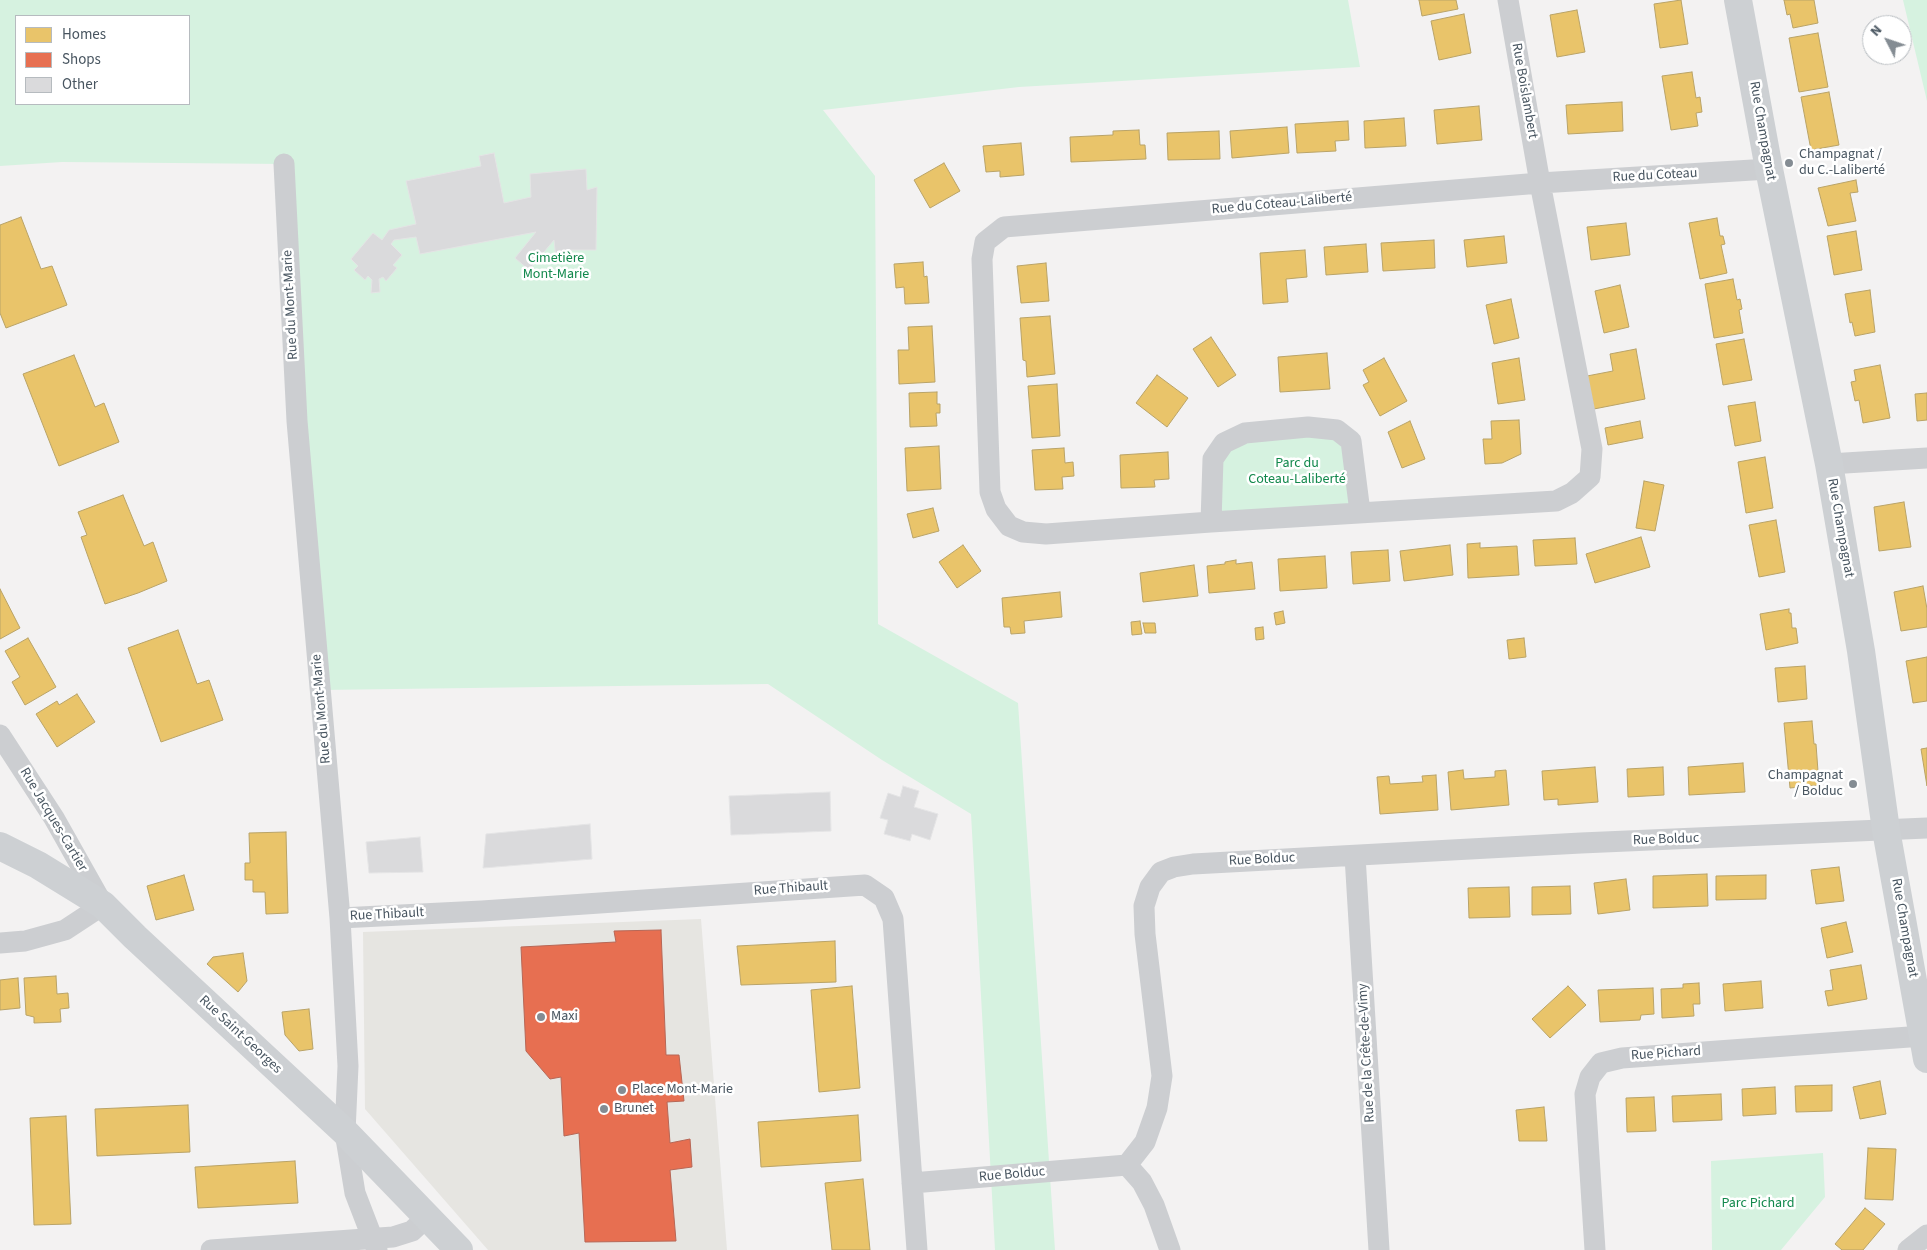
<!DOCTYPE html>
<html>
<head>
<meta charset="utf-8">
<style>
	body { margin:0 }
	#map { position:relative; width:1927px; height:1250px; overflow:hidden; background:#f3f2f2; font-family:"Source Sans 3",sans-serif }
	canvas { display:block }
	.legend { position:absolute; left:15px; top:15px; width:175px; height:90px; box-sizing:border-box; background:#fff; border:1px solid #b6bbbf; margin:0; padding:6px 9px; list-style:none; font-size:15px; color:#485560 }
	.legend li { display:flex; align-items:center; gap:10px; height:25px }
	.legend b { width:25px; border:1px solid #b6bbbf }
	.north { position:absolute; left:1862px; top:15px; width:50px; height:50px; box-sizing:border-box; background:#fff; border:1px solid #b6bbbf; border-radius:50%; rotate:311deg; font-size:14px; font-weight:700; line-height:20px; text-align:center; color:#485560 }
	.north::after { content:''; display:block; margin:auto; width:18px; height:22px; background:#848c93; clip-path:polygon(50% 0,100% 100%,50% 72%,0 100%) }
</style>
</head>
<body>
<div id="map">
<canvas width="1927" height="1250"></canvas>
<ul class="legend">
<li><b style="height:14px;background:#e9c46a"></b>Homes</li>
<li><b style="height:14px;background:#e76f51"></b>Shops</li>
<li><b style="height:14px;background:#dadadc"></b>Other</li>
</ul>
<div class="north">N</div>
</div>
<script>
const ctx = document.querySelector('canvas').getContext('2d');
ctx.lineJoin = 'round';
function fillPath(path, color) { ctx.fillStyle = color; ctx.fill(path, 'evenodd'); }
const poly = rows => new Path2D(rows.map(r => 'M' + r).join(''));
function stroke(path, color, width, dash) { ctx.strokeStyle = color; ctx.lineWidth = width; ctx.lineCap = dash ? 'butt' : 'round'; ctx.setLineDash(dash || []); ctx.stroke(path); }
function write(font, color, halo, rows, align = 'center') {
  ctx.font = font + ' "Source Sans 3",sans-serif'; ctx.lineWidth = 5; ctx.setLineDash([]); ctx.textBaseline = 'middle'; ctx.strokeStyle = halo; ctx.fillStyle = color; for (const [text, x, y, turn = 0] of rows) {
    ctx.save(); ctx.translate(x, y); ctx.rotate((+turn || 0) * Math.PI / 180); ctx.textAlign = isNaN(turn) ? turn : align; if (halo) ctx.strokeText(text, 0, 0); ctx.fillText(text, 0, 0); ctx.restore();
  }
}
fillPath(poly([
	[701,919,727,1250,488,1250,365,1109,363,932]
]), '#e6e5e1');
fillPath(poly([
	[0,0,1348,0,1360,67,1019,87,823,110,875,176,878,624,1018,703,1055,1250,995,1250,971,814,882,760,768,684,321,690,284,164,62,162,0,166],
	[16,16,189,16,189,104,16,104],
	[1903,0,1927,0,1927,101],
	[1337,430,1360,512,1212,522,1224,443],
	[1823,1153,1825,1197,1781,1250,1712,1250,1711,1161]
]), '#d6f2e0');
const homes = poly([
	[1419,0,1456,0,1458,9,1422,16,1419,0],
	[1681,0,1688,44,1660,48,1654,4,1681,0],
	[1784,0,1814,0,1818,23,1793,28,1790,14,1787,15,1784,0],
	[1577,10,1585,52,1557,57,1550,15,1577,10],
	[1464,14,1471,53,1439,60,1431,21,1464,14],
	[1818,33,1828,87,1799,92,1789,38,1818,33],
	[1692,72,1696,98,1700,97,1702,112,1696,113,1698,126,1671,130,1662,76,1692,72],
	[1829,92,1839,145,1811,150,1801,97,1829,92],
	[1622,102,1623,131,1568,134,1566,105,1622,102],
	[1479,106,1482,140,1437,144,1434,110,1479,106],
	[1404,118,1406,146,1365,148,1364,121,1404,118],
	[1348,121,1349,140,1335,141,1336,151,1297,153,1295,124,1348,121],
	[1287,127,1289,153,1232,158,1230,131,1287,127],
	[1139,130,1140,145,1145,145,1146,159,1071,162,1070,137,1113,135,1113,131,1139,130],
	[1219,131,1220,159,1168,160,1167,133,1219,131],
	[1021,143,1024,175,1000,177,1000,171,986,172,983,146,1021,143],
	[944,163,960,191,930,208,914,180,944,163],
	[1856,180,1858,192,1850,193,1856,221,1828,226,1818,188,1856,180],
	[21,217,41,269,52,266,67,305,6,328,0,313,0,225,21,217],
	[1717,218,1720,236,1723,236,1725,244,1721,245,1727,273,1700,279,1689,223,1717,218],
	[1626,223,1630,255,1591,260,1587,227,1626,223],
	[1856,231,1862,270,1834,275,1827,236,1856,231],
	[1504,236,1507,263,1467,267,1464,240,1504,236],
	[1434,240,1435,268,1383,271,1381,243,1434,240],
	[1366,244,1368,272,1326,275,1324,247,1366,244],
	[1305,250,1307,277,1286,279,1288,302,1263,304,1260,253,1305,250],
	[923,262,924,277,927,276,929,303,905,304,904,287,896,288,894,264,923,262],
	[1046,263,1049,301,1021,303,1017,266,1046,263],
	[1733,279,1737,300,1740,299,1742,309,1739,310,1743,333,1714,338,1705,284,1733,279],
	[1620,285,1629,327,1604,333,1595,291,1620,285],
	[1870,290,1875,332,1855,336,1852,322,1850,323,1845,294,1870,290],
	[1511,299,1519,338,1494,344,1486,305,1511,299],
	[1050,316,1055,374,1027,377,1026,361,1023,360,1020,318,1050,316],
	[932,326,935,382,899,384,898,350,909,350,908,327,932,326],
	[1211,337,1236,375,1218,387,1193,349,1211,337],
	[1744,339,1752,380,1723,385,1716,344,1744,339],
	[1636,349,1645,399,1594,409,1587,376,1613,371,1610,354,1636,349],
	[1327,353,1330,389,1280,392,1278,357,1327,353],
	[74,355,95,407,104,403,119,442,59,466,23,374,74,355],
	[1384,358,1407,401,1380,416,1363,385,1369,382,1363,370,1384,358],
	[1519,358,1525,400,1498,404,1492,363,1519,358],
	[1880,365,1890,418,1863,423,1859,400,1855,401,1851,382,1856,381,1854,370,1880,365],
	[1157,375,1188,398,1167,427,1136,403,1157,375],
	[1057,384,1060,436,1032,438,1028,386,1057,384],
	[937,392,937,404,940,404,940,413,936,413,937,426,910,427,909,393,937,392],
	[1927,393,1927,420,1917,421,1915,394,1927,393],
	[1755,402,1761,441,1735,446,1728,406,1755,402],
	[1519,420,1521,454,1502,463,1485,464,1483,439,1492,439,1491,421,1519,420],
	[1410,421,1425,459,1402,468,1388,432,1410,421],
	[1640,421,1643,438,1608,445,1605,428,1640,421],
	[939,446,941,489,907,491,905,448,939,446],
	[1064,448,1065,463,1073,462,1074,476,1062,477,1063,489,1035,490,1032,450,1064,448],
	[1168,452,1169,479,1154,480,1155,487,1121,488,1120,455,1168,452],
	[1765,457,1773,508,1746,513,1738,462,1765,457],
	[1644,481,1664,485,1655,531,1636,528,1644,481],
	[123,495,144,546,153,542,167,581,138,593,105,604,81,537,87,535,78,512,123,495],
	[1904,502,1911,547,1879,551,1874,507,1904,502],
	[933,508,939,531,913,538,907,514,933,508],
	[1776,520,1785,572,1759,577,1749,525,1776,520],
	[1641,537,1650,567,1595,583,1586,554,1641,537],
	[1575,538,1577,564,1535,566,1533,540,1575,538],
	[1480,543,1480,548,1517,546,1519,575,1468,578,1467,544,1480,543],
	[963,545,981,571,957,588,939,562,963,545],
	[1450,545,1453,575,1404,581,1400,551,1450,545],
	[1388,550,1390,581,1353,584,1351,552,1388,550],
	[1325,556,1327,588,1280,591,1278,559,1325,556],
	[1236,560,1236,564,1252,562,1255,589,1209,593,1207,566,1225,564,1225,562,1236,560],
	[1194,565,1198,596,1143,602,1140,573,1194,565],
	[1923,586,1927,609,1927,627,1901,631,1894,592,1923,586],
	[0,589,20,628,0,639,0,589],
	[1060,592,1062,617,1024,621,1025,633,1011,634,1010,627,1004,627,1002,598,1060,592],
	[1789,609,1789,613,1791,613,1792,628,1796,628,1798,643,1766,650,1760,614,1789,609],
	[1283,611,1285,623,1276,625,1274,613,1283,611],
	[1140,621,1142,634,1132,635,1131,622,1140,621],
	[1143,623,1155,623,1156,633,1145,633,1143,623],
	[1263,627,1264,639,1256,640,1255,628,1263,627],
	[178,630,197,684,209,680,223,720,161,742,128,648,178,630],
	[28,638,56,687,25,705,12,682,20,677,5,651,28,638],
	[1524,638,1526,657,1509,659,1507,640,1524,638],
	[1927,657,1927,701,1913,703,1906,661,1927,657],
	[1805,666,1807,699,1778,702,1775,668,1805,666],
	[77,694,95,722,57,747,36,714,57,701,59,705,77,694],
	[1812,721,1814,744,1816,744,1819,785,1790,788,1784,723,1812,721],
	[1927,748,1927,786,1921,749,1927,748],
	[1743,763,1745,792,1689,795,1688,767,1743,763],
	[1595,767,1598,802,1558,805,1558,799,1544,800,1542,771,1595,767],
	[1663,767,1664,795,1628,797,1627,769,1663,767],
	[1463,770,1464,779,1495,777,1495,771,1506,770,1509,805,1451,810,1448,772,1463,770],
	[1436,775,1438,810,1380,814,1377,777,1389,776,1390,784,1423,782,1422,776,1436,775],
	[286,832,288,913,266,914,265,892,253,892,253,880,245,880,245,863,250,863,249,833,286,832],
	[1839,867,1844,901,1816,904,1811,870,1839,867],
	[1707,874,1708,906,1653,908,1653,876,1707,874],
	[184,875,194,910,156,920,147,886,184,875],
	[1766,875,1766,899,1716,900,1716,876,1766,875],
	[1626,879,1630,910,1598,914,1594,883,1626,879],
	[1570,886,1571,914,1532,915,1532,887,1570,886],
	[1509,887,1510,917,1469,918,1468,888,1509,887],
	[1846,922,1853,952,1827,958,1821,928,1846,922],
	[835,941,836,982,741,985,737,946,835,941],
	[243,953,247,981,238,992,207,964,213,957,243,953],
	[1861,965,1867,999,1828,1006,1825,991,1833,990,1830,970,1861,965],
	[56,976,57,994,68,993,69,1008,60,1009,61,1022,34,1023,34,1017,26,1015,24,978,56,976],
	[18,978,20,1008,0,1010,0,980,18,978],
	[1761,981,1763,1008,1725,1011,1723,984,1761,981],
	[1699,983,1700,1004,1693,1004,1694,1016,1662,1018,1661,989,1683,988,1683,984,1699,983],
	[852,986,860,1088,819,1092,811,990,852,986],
	[1568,986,1586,1005,1550,1038,1532,1019,1568,986],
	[1653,988,1654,1014,1641,1015,1640,1020,1600,1022,1598,990,1653,988],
	[309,1009,313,1049,299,1051,285,1035,282,1012,309,1009],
	[1880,1081,1886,1114,1860,1119,1853,1087,1880,1081],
	[1832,1085,1832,1111,1796,1112,1795,1086,1832,1085],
	[1775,1087,1776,1114,1743,1116,1742,1089,1775,1087],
	[1721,1094,1722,1120,1673,1122,1672,1096,1721,1094],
	[1654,1097,1656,1131,1627,1132,1626,1098,1654,1097],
	[188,1105,190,1152,97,1156,95,1109,188,1105],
	[1544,1107,1547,1141,1519,1141,1516,1110,1544,1107],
	[858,1115,861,1161,761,1167,758,1122,858,1115],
	[66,1116,71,1224,34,1225,30,1118,66,1116],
	[1868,1148,1896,1149,1893,1200,1865,1199,1868,1148],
	[295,1161,298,1203,198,1208,195,1167,295,1161],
	[863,1179,870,1250,832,1250,825,1183,863,1179],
	[1865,1208,1885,1224,1863,1250,1842,1250,1835,1244,1865,1208]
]);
fillPath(homes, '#e9c46a');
stroke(homes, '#b9a367', 1);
const shops = poly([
	[661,930,666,1055,679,1055,684,1101,667,1102,670,1143,690,1139,692,1167,670,1170,676,1241,585,1242,579,1133,564,1136,561,1077,550,1079,526,1051,521,947,616,942,614,931,661,930]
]);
fillPath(shops, '#e76f51');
stroke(shops, '#b76756', 1);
const building = poly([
	[494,153,504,203,531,197,530,174,586,169,587,190,597,187,596,250,571,250,571,257,556,259,554,240,529,270,515,258,536,232,420,254,416,237,394,240,391,244,402,255,393,265,397,268,386,281,383,277,379,279,380,292,371,293,372,280,368,276,365,280,354,270,358,266,351,259,373,233,382,240,389,230,416,224,406,181,481,166,479,156,494,153],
	[903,786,919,791,914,807,938,814,930,840,912,834,910,841,884,834,888,820,880,818,888,793,900,797,903,786],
	[830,792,831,831,731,835,729,796,830,792],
	[590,824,592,859,483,868,486,834,590,824],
	[420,837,423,872,369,873,366,842,420,837]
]);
fillPath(building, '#dadadc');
stroke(building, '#e4e4e5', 1);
stroke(poly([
	[1508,0,1540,183,1592,449,1590,477,1572,493,1556,501,1211,522,1046,534,1023,532,1009,526,996,509,990,492,982,259,985,242,1004,227,1540,183,1769,169],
	[284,164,297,421,340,918,348,1066,345,1132,355,1193,377,1250],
	[1829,464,1927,458],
	[1211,522,1213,459,1224,443,1245,433,1308,427,1337,430,1351,441,1360,512],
	[0,735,54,818,103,905,65,930,25,941,0,943],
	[1355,856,1379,1250],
	[340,918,482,911,865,885,884,898,893,919,917,1250],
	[1127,1165,1142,1182,1154,1205,1170,1250],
	[912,1183,1127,1165,1145,1142,1157,1108,1162,1076,1145,934,1144,906,1150,887,1161,872,1174,867,1193,864,1581,843,1927,828],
	[211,1250,393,1237,412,1231,428,1216],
	[1595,1250,1585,1094,1590,1077,1601,1063,1622,1058,1923,1036],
	[1908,1250,1927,1235]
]), '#ccced1', 21);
stroke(poly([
	[1738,0,1769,169,1829,464,1861,651,1886,830,1927,1059],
	[0,846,38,865,103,905,135,937,345,1132,459,1250]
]), '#cdd0d3', 28);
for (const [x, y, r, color] of [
	[1789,163,5,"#848c93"],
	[1853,784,5,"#848c93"],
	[541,1017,5,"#848c93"],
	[622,1090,5,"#848c93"],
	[604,1109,5,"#848c93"]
]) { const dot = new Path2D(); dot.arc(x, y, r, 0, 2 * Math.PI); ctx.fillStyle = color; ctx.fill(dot); stroke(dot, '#fff', 2); }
write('14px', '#485560', '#fff', [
	["Rue Boislambert",1524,91,80],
	["Rue Champagnat",1762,131,80],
	["Rue du Coteau",1655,176,-3],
	["Rue du Coteau-Laliberté",1282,204,-5],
	["Rue du Mont-Marie",291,305,-93],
	["Rue Champagnat",1840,528,80],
	["Rue du Mont-Marie",322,709,-95],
	["Rue Jacques-Cartier",53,820,59],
	["Rue Bolduc",1666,840,-2],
	["Rue Bolduc",1262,860,-3],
	["Rue Thibault",791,889,-4],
	["Rue Thibault",387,915,-3],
	["Rue Champagnat",1904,928,80],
	["Rue Saint-Georges",240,1035,43],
	["Rue de la Crête-de-Vimy",1367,1053,-93],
	["Rue Pichard",1666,1054,-4],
	["Rue Bolduc",1012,1175,-5]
]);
write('14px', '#485560', '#fff', [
	["Champagnat /",1799,155],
	["du C.-Laliberté",1799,171],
	["Champagnat",1843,776,"right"],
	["/ Bolduc",1843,792,"right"],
	["Maxi",551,1017],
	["Place Mont-Marie",632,1090],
	["Brunet",614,1109]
], 'left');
write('14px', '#12884c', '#fff', [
	["Cimetière",556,259],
	["Mont-Marie",556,275],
	["Parc du",1297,464],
	["Coteau-Laliberté",1297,480],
	["Parc Pichard",1758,1204]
]);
</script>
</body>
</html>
